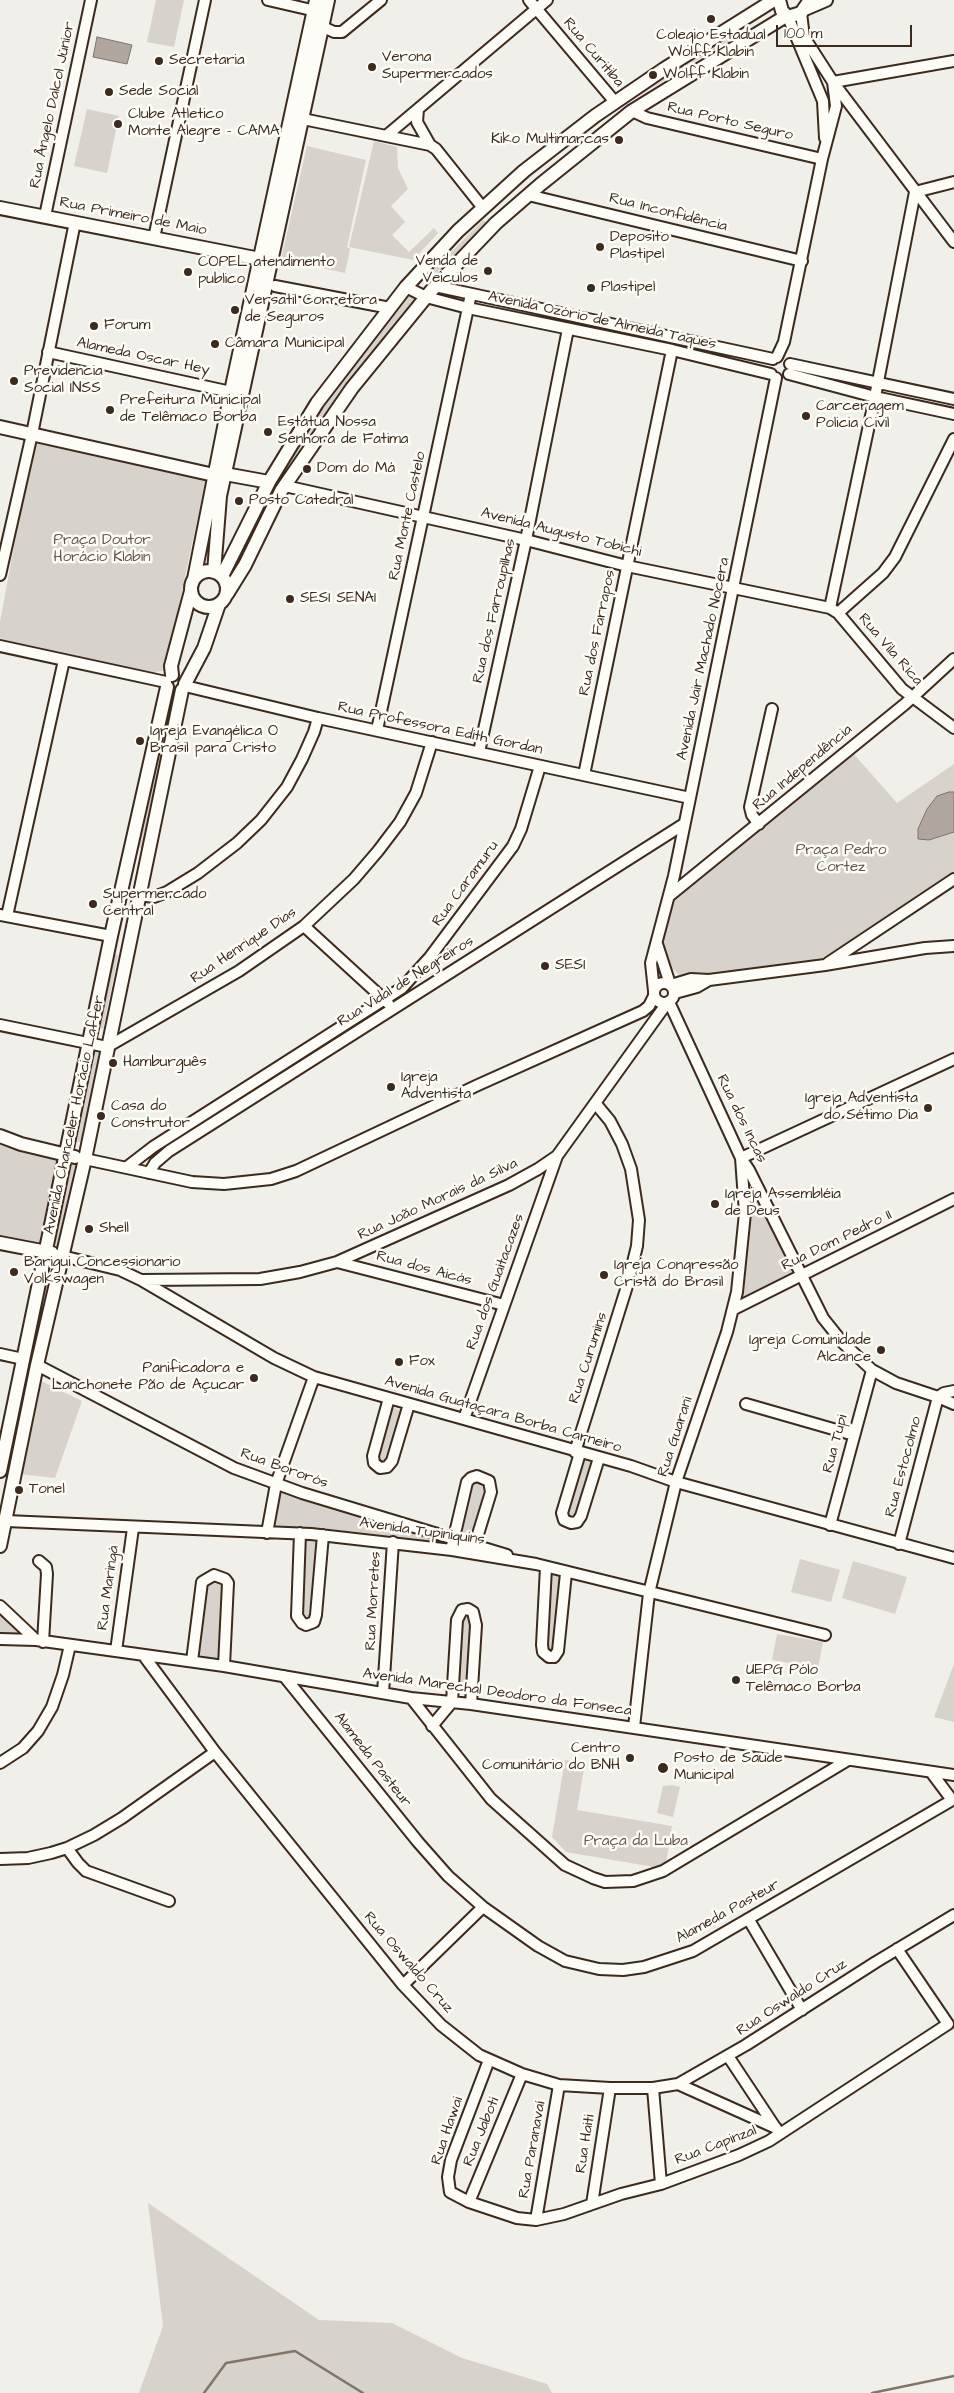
<!DOCTYPE html>
<html>
<head>
<meta charset="utf-8">
<style>
	body { margin:0 }
	#map { position:relative; width:954px; height:2393px; overflow:hidden; background:#f1efea; font-family:"Architects Daughter",sans-serif }
	canvas { display:block }
	.scale { position:absolute; left:776px; top:25px; width:136px; height:22px; box-sizing:border-box; border:2px solid #3b2a1e; border-top:0; padding-left:6px; font-size:15px; line-height:18px; white-space:nowrap; color:#3b2a1e; -webkit-text-stroke:4px #fdfcf7; paint-order:stroke }
</style>
</head>
<body>
<div id="map">
<canvas width="954" height="2393"></canvas>
<div class="scale">100 m</div>
</div>
<script>
const ctx = document.querySelector('canvas').getContext('2d');
ctx.lineJoin = 'round';
function fillPath(path, color) { ctx.fillStyle = color; ctx.fill(path, 'evenodd'); }
const poly = rows => new Path2D(rows.map(r => 'M' + r).join(''));
function stroke(path, color, width, dash) { ctx.strokeStyle = color; ctx.lineWidth = width; ctx.lineCap = dash ? 'butt' : 'round'; ctx.setLineDash(dash || []); ctx.stroke(path); }
function write(font, color, halo, rows, align = 'center') {
  ctx.font = font + ' "Architects Daughter",sans-serif'; ctx.lineWidth = 5; ctx.setLineDash([]); ctx.textBaseline = 'middle'; ctx.strokeStyle = halo; ctx.fillStyle = color; for (const [text, x, y, turn = 0] of rows) {
    ctx.save(); ctx.translate(x, y); ctx.rotate((+turn || 0) * Math.PI / 180); ctx.textAlign = isNaN(turn) ? turn : align; if (halo) ctx.strokeText(text, 0, 0); ctx.fillText(text, 0, 0); ctx.restore();
  }
}
fillPath(poly([
	[156,0,184,0,174,47,147,42],
	[776,14,778,16,720,46,642,94,641,92,718,45],
	[87,109,119,116,107,173,74,166],
	[600,119,602,121,567,147,498,204,497,202,550,156],
	[374,141,397,147,398,168,408,189,391,206,405,222,392,235,409,252,434,228,438,233,413,260,349,247],
	[307,146,366,160,347,247,350,249,345,273,281,259],
	[483,220,490,224,428,286,426,285,424,280,429,274],
	[411,295,416,300,415,305,291,472,286,471,285,464,321,410,378,333,407,297],
	[33,443,206,478,165,671,152,672,0,640,0,622],
	[168,706,172,707,142,848,139,847],
	[853,753,897,803,954,764,954,876,825,960,686,979,680,976,668,964,662,944,666,923,673,902,678,895],
	[114,954,118,955,103,1029,100,1028],
	[376,1009,381,1009,379,1014,166,1151,161,1144],
	[96,1047,100,1048,81,1142,77,1142],
	[0,1142,64,1160,41,1247,0,1240],
	[72,1164,75,1165,57,1248,52,1247],
	[750,1177,798,1275,739,1301,749,1230],
	[50,1257,54,1258,33,1354,30,1353],
	[24,1381,27,1382,0,1522,0,1507],
	[41,1381,82,1401,55,1478,20,1474],
	[388,1406,406,1412,390,1463,375,1463],
	[579,1459,596,1464,576,1522,565,1519],
	[478,1479,489,1489,470,1541,454,1536,470,1482],
	[276,1489,309,1500,449,1543,322,1528,315,1615,310,1623,300,1618,301,1529,269,1529],
	[800,1559,840,1570,831,1602,791,1592],
	[853,1561,907,1577,895,1614,842,1598],
	[550,1575,562,1577,556,1649,551,1655,545,1645],
	[224,1579,222,1662,193,1659,204,1581],
	[0,1605,30,1639,0,1637],
	[460,1613,472,1614,469,1688,454,1687],
	[777,1634,823,1642,818,1668,772,1660],
	[954,1664,954,1722,934,1717],
	[565,1760,585,1763,577,1810,672,1826,665,1869,566,1852,552,1837],
	[672,1785,680,1787,673,1817,657,1813,663,1786],
	[148,2203,319,2320,392,2323,462,2358,547,2384,552,2393,139,2393,163,2326]
]), '#d7d2cc');
const water = poly([
	[97,37,132,45,127,64,93,57,97,37],
	[949,792,954,792,954,832,929,840,918,839,918,829,927,809,937,796,949,792]
]);
fillPath(water, '#aea69f');
stroke(water, '#80746b', 1);
stroke(poly([
	[204,2393,226,2363,295,2351,363,2393],
	[872,2393,954,2376]
]), '#80746b', 2.5);
const minor = poly([
	[268,0,320,12],
	[529,0,615,102],
	[801,13,804,37,833,82,954,242],
	[788,17,823,101,825,138],
	[323,27,334,32,342,32,381,0],
	[833,82,954,61],
	[418,109,417,122,430,145],
	[632,111,647,118,822,159],
	[303,119,430,145,436,149,483,208],
	[386,136,547,0],
	[915,192,954,182],
	[528,195,802,261],
	[45,216,91,0],
	[154,238,205,0],
	[275,286,390,308],
	[435,286,773,359],
	[406,287,426,297,468,308,672,350,771,374],
	[48,352,231,392],
	[777,357,784,342,822,159,836,106,833,82],
	[790,364,954,399],
	[789,374,875,397,954,414],
	[285,486,526,540,627,566,830,608,838,613,902,689,954,728],
	[0,575,32,434,75,222],
	[830,608,875,397,915,192],
	[838,613,883,573,895,557,954,439],
	[0,646,166,682],
	[185,686,318,718,690,798],
	[377,730,471,294],
	[479,752,526,540,568,329],
	[584,775,672,350],
	[759,824,752,815,750,807,772,709],
	[139,895,154,897,167,892,198,873,237,843,261,820,287,787,302,759,314,732,318,718],
	[669,896,905,704,954,659],
	[0,915,111,936],
	[7,916,64,660],
	[304,926,388,1003],
	[657,944,670,984],
	[828,963,954,879],
	'654 993a10 10 0 1 1 20 0a10 10 0 1 1-20 0Z',
	[671,985,691,979,709,980,825,965,925,948,954,946],
	[654,991,651,963,674,876,776,378],
	[675,993,697,987,709,980],
	[669,1002,741,1158,749,1170,823,1318,843,1343,872,1370,896,1383,938,1397,944,1393,954,1391],
	[0,1025,107,1047,239,971,304,926,354,879,378,851,400,822,416,793,432,742],
	[741,1158,954,1059],
	[85,1159,192,1182,224,1184,271,1179,296,1171,478,1085,643,1011,649,1006,654,996],
	[127,1167,153,1147,402,988,430,957,513,846,521,829,540,766],
	[149,1173,155,1163,169,1151,684,824],
	[62,1256,120,1270,141,1280,274,1358,314,1377,631,1466,676,1482,954,1558],
	[337,1262,504,1305],
	[142,1280,260,1279,300,1272,337,1262,509,1185,538,1169,557,1156,667,1003],
	[734,1309,954,1199],
	[0,1354,23,1359],
	[37,1365,234,1468,302,1493,507,1555],
	[389,1398,373,1456,374,1463,380,1468,387,1467,392,1461,409,1404],
	[746,1404,854,1435],
	[464,1419,557,1156],
	[575,1452,628,1283,637,1246,639,1220,631,1169,622,1144,610,1121,596,1104],
	[580,1453,562,1513,564,1520,571,1523,577,1522,581,1516,599,1458],
	[6,1521,311,1534,452,1550,536,1564,825,1635],
	[830,1525,872,1370],
	[267,1533,276,1484,314,1377],
	[300,1533,297,1616,302,1623,306,1625,314,1622,316,1615,323,1535],
	[899,1544,938,1397,954,1404],
	[452,1546,467,1482,471,1478,477,1476,489,1481,491,1492,475,1544],
	[39,1561,46,1567,47,1574,43,1642],
	[546,1567,542,1645,543,1652,549,1657,554,1657,558,1651,566,1573],
	[0,1606,36,1640],
	[0,1639,36,1640,224,1666,411,1698,471,1704,954,1775],
	[116,1651,133,1528],
	[144,1656,215,1752,403,1985,441,2025,479,2055,522,2074,559,2085,610,2088,653,2088,678,2084,746,2045,876,1962,954,1915],
	[192,1661,202,1582,214,1575,225,1579,228,1583,224,1666],
	[284,1676,418,1842,448,1876,483,1907,538,1946,565,1961,599,1969,623,1970,644,1967,693,1951,954,1799],
	[383,1693,393,1542],
	[411,1698,491,1799,565,1865,593,1878,605,1882,633,1881,663,1871,848,1760],
	[432,1726,452,1702,457,1620,462,1610,468,1609,473,1612,476,1625,471,1704],
	[634,1727,649,1593,676,1482,727,1332,737,1292,745,1213,741,1158],
	[0,1763,23,1748,38,1731,52,1707,63,1675,70,1645],
	[931,1772,952,1800],
	[67,1848,78,1863,86,1871,169,1901],
	[0,1859,28,1858,51,1853,67,1848,94,1835,122,1818,215,1752],
	[749,1920,802,2010],
	[403,1985,483,1907],
	[728,2056,775,2127],
	[489,2060,451,2160,448,2177,450,2192,469,2202,517,2218,536,2220,564,2214,621,2194,661,2184,739,2155,769,2141,948,2024,897,1949],
	[678,2084,776,2128],
	[653,2088,661,2184],
	[469,2202,522,2074],
	[592,2204,610,2088],
	[536,2220,559,2085]
]);
const major = poly([
	[779,0,782,11,788,17,801,13,810,0],
	[805,9,826,0],
	[0,208,260,259],
	[0,427,214,475],
	[225,474,269,482],
	'191 589a18 18 0 1 1 36 0a18 18 0 1 1-36 0Z',
	[214,572,220,496,328,0],
	[222,576,269,482,317,403,406,287,458,231,524,171,595,116,664,69,774,0],
	[194,579,233,382,316,0],
	[227,594,245,565,281,491,352,388,431,291,496,223,541,184,632,111,786,16],
	[172,675,171,666,191,591],
	[185,684,204,648,219,604],
	[0,1136,21,1144,75,1157],
	[0,1243,52,1253],
	[0,1471,111,936,167,687],
	[0,1546,37,1365,85,1159,182,690]
]);
stroke(minor, '#3b2a1e', 14);
stroke(major, '#3b2a1e', 16);
stroke(minor, '#fdfcf7', 10);
stroke(major, '#fdfcf7', 12);
for (const [x, y, r, color] of [
	[711,19,5,"#3b2a1e"],
	[159,61,5,"#3b2a1e"],
	[372,67,5,"#3b2a1e"],
	[653,75,5,"#3b2a1e"],
	[109,92,5,"#3b2a1e"],
	[118,124,5,"#3b2a1e"],
	[619,140,5,"#3b2a1e"],
	[600,247,5,"#3b2a1e"],
	[488,271,5,"#3b2a1e"],
	[188,272,5,"#3b2a1e"],
	[591,288,5,"#3b2a1e"],
	[235,310,5,"#3b2a1e"],
	[94,326,5,"#3b2a1e"],
	[215,344,5,"#3b2a1e"],
	[14,381,5,"#3b2a1e"],
	[110,410,5,"#3b2a1e"],
	[806,416,5,"#3b2a1e"],
	[268,432,5,"#3b2a1e"],
	[307,469,5,"#3b2a1e"],
	[239,501,5,"#3b2a1e"],
	[290,599,5,"#3b2a1e"],
	[140,741,5,"#3b2a1e"],
	[93,904,5,"#3b2a1e"],
	[545,966,5,"#3b2a1e"],
	[113,1063,5,"#3b2a1e"],
	[391,1087,5,"#3b2a1e"],
	[928,1108,5,"#3b2a1e"],
	[101,1116,5,"#3b2a1e"],
	[715,1204,5,"#3b2a1e"],
	[89,1229,5,"#3b2a1e"],
	[14,1272,5,"#3b2a1e"],
	[604,1275,5,"#3b2a1e"],
	[881,1350,5,"#3b2a1e"],
	[399,1362,5,"#3b2a1e"],
	[254,1378,5,"#3b2a1e"],
	[19,1490,5,"#3b2a1e"],
	[736,1680,5,"#3b2a1e"],
	[630,1758,5,"#3b2a1e"],
	[663,1768,6,"#3b2a1e"]
]) { const dot = new Path2D(); dot.arc(x, y, r, 0, 2 * Math.PI); ctx.fillStyle = color; ctx.fill(dot); stroke(dot, '#fdfcf7', 2); }
write('15px', '#3b2a1e', '#fdfcf7', [
	["Colegio Estadual",711,36,"center"],
	["Wolff Klabin",711,53,"center"],
	["Verona",382,58],
	["Supermercados",382,75],
	["Secretaria",169,61],
	["Wolff Klabin",663,75],
	["Sede Social",119,92],
	["Clube Atletico",128,115],
	["Monte Alegre - CAMA",128,132],
	["Kiko Multimarcas",609,140,"right"],
	["Deposito",610,238],
	["Plastipel",610,255],
	["Venda de",478,262,"right"],
	["Veiculos",478,279,"right"],
	["COPEL atendimento",198,263],
	["publico",198,280],
	["Plastipel",601,288],
	["Versatil Corretora",245,301],
	["de Seguros",245,318],
	["Forum",104,326],
	["Câmara Municipal",225,344],
	["Previdencia",24,372],
	["Social INSS",24,389],
	["Prefeitura Municipal",120,401],
	["de Telêmaco Borba",120,418],
	["Carceragem",816,407],
	["Policia Civil",816,424],
	["Estátua Nossa",278,423],
	["Senhora de Fatima",278,440],
	["Dom do Má",317,469],
	["Posto Catedral",249,501],
	["SESI SENAI",300,599],
	["Igreja Evangélica O",150,732],
	["Brasil para Cristo",150,749],
	["Supermercado",103,895],
	["Central",103,912],
	["SESI",555,966],
	["Hamburguês",123,1063],
	["Igreja",401,1078],
	["Adventista",401,1095],
	["Igreja Adventista",918,1099,"right"],
	["do Sétimo Dia",918,1116,"right"],
	["Casa do",111,1107],
	["Construtor",111,1124],
	["Igreja Assembléia",725,1195],
	["de Deus",725,1212],
	["Shell",99,1229],
	["Barigui Concessionario",24,1263],
	["Volkswagen",24,1280],
	["Igreja Congressão",614,1266],
	["Cristã do Brasil",614,1283],
	["Igreja Comunidade",871,1341,"right"],
	["Alcance",871,1358,"right"],
	["Fox",409,1362],
	["Panificadora e",244,1369,"right"],
	["Lanchonete Pão de Açucar",244,1386,"right"],
	["Tonel",29,1490],
	["UEPG Pólo",746,1671],
	["Telêmaco Borba",746,1688],
	["Centro",620,1749,"right"],
	["Comunitário do BNH",620,1766,"right"],
	["Posto de Saude",674,1759],
	["Municipal",674,1776]
], 'left');
write('15px', '#3b2a1e', '#fdfcf7', [
	["Rua Curitiba",593,53,50],
	["Rua Ângelo Dalcol Júnior",53,105,-78],
	["Rua Porto Seguro",730,122,13],
	["Rua Inconfidência",668,213,14],
	["Rua Primeiro de Maio",133,217,11],
	["Avenida Ozório de Almeida Taques",602,321,12],
	["Alameda Oscar Hey",143,357,12],
	["Rua Monte Castelo",408,516,-78],
	["Avenida Augusto Tobichi",561,533,14],
	["Rua dos Farroupilhas",495,611,-77],
	["Rua dos Farrapos",598,633,-78],
	["Rua Vila Rica",890,650,49],
	["Avenida Jair Machado Nocera",704,659,-78],
	["Rua Professora Edith Gordan",440,729,12],
	["Rua Independência",803,768,-40],
	["Rua Caramuru",466,884,-54],
	["Rua Henrique Dias",244,946,-34],
	["Rua Vidal de Negreiros",406,982,-32],
	["Avenida Chanceler Horácio Laffer",75,1115,-78],
	["Rua dos Incas",741,1119,64],
	["Rua João Morais da Silva",438,1200,-25],
	["Rua Dom Pedro II",837,1241,-26],
	["Rua dos Aicás",424,1269,15],
	["Rua dos Guaitacazes",496,1282,-70],
	["Rua Curumins",589,1358,-72],
	["Avenida Guataçara Borba Carneiro",503,1415,16],
	["Rua Guarani",676,1437,-72],
	["Rua Tupi",836,1444,-75],
	["Rua Estocolmo",904,1467,-75],
	["Rua Bororós",284,1469,20],
	["Avenida Tupiniquins",422,1532,8],
	["Rua Maringá",109,1588,-82],
	["Rua Morretes",374,1601,-87],
	["Avenida Marechal Deodoro da Fonseca",497,1693,8],
	["Alameda Pasteur",372,1760,52],
	["Alameda Pasteur",728,1912,-29],
	["Rua Oswaldo Cruz",408,1963,49],
	["Rua Oswaldo Cruz",792,1998,-33],
	["Rua Hawai",448,2131,-71],
	["Rua Jaboti",482,2132,-68],
	["Rua Haiti",586,2144,-81],
	["Rua Capinzal",716,2146,-21],
	["Rua Paranavaí",533,2150,-80]
]);
write('15px', '#62544a', '#fdfcf7', [
	["Praça Doutor",102,541],
	["Horácio Klabin",102,558],
	["Praça Pedro",841,851],
	["Cortez",841,868],
	["Praça da Luba",636,1842]
]);
</script>
</body>
</html>
